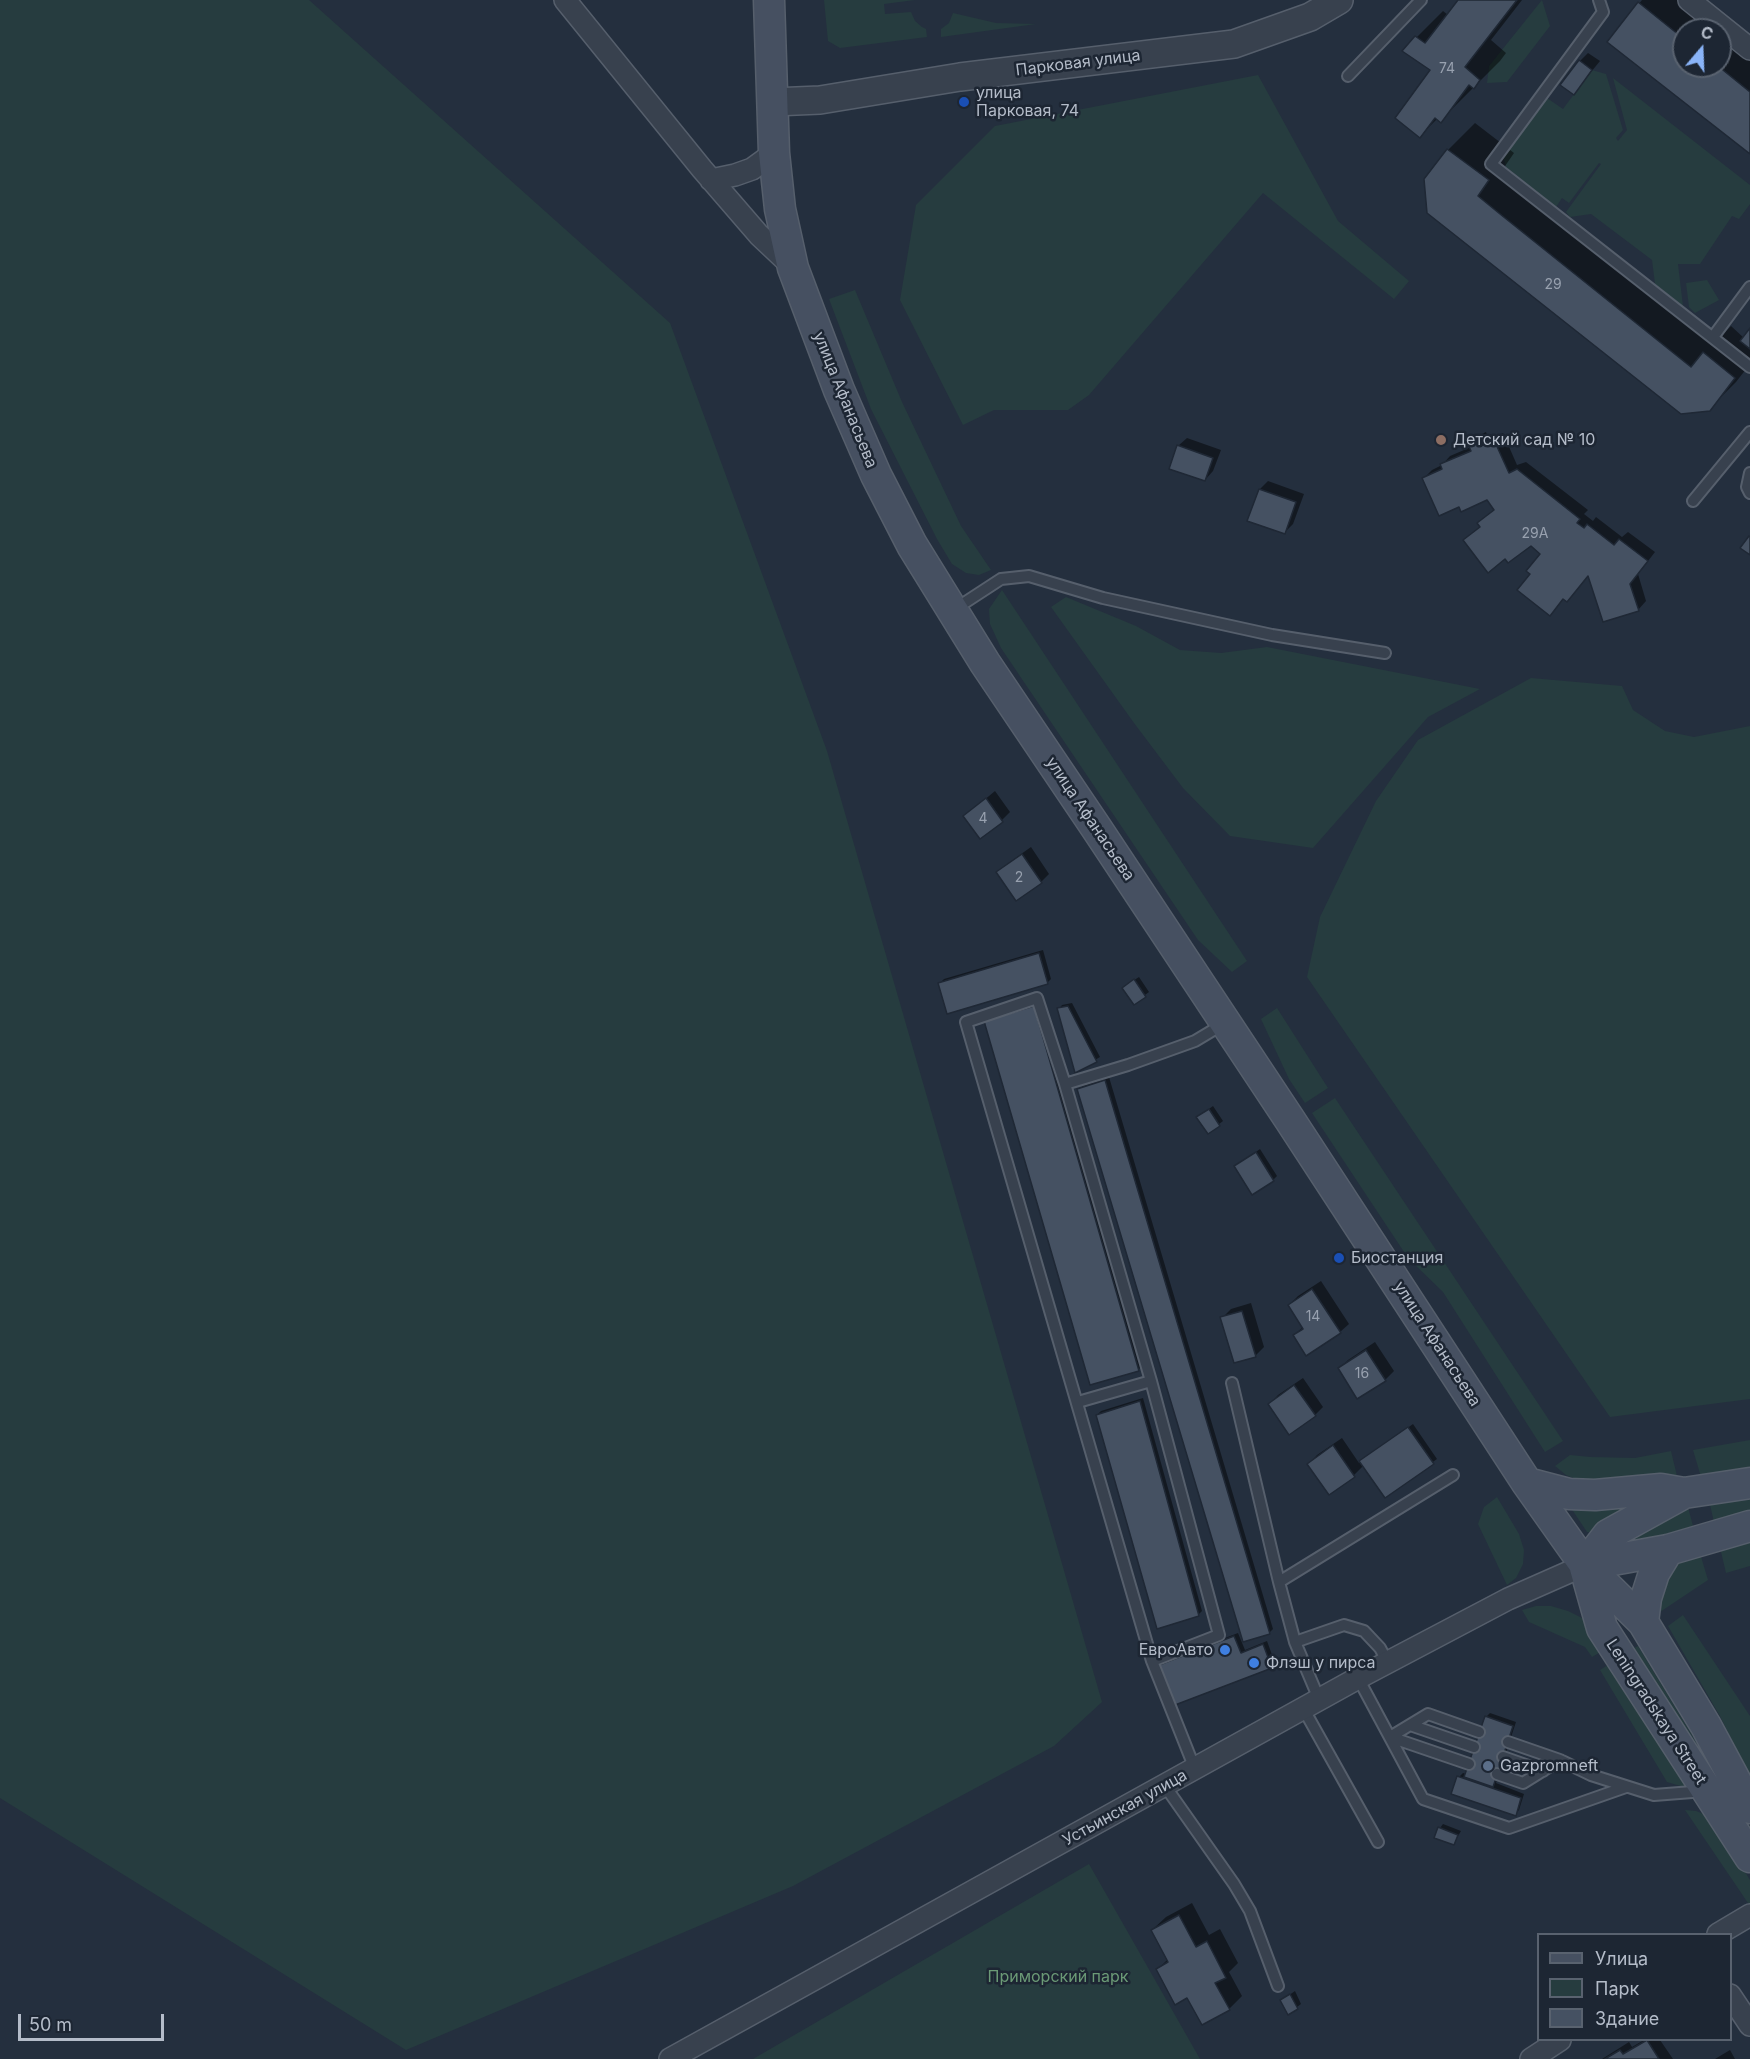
<!DOCTYPE html>
<html>
<head>
<meta charset="utf-8">
<style>
	body { margin:0 }
	#map { position:relative; width:1750px; height:2059px; overflow:hidden; background:#242f3e; font-family:Inter,sans-serif }
	canvas { display:block }
	.legend { position:absolute; left:1537px; top:1933px; width:195px; height:108px; box-sizing:border-box; background:#1d2633; border:2px solid #59626f; margin:0; padding:8px 10px; list-style:none; font-size:18px; color:#b4bcc9 }
	.legend li { display:flex; align-items:center; gap:12px; height:30px }
	.legend b { width:30px; border:2px solid #59626f }
	.north { position:absolute; left:1672px; top:18px; width:60px; height:60px; box-sizing:border-box; background:#1d2633; border:2px solid #59626f; border-radius:50%; rotate:19deg; font-size:16px; font-weight:700; line-height:24px; text-align:center; color:#b4bcc9 }
	.north::after { content:''; display:block; margin:auto; width:21px; height:27px; background:#8ab4f8; clip-path:polygon(50% 0,100% 100%,50% 72%,0 100%) }
	.scale { position:absolute; left:18px; top:2014px; width:146px; height:27px; box-sizing:border-box; border:3px solid #b4bcc9; border-top:0; padding-left:8px; font-size:18px; line-height:21px; white-space:nowrap; color:#b4bcc9; -webkit-text-stroke:4px #1d2633; paint-order:stroke }
</style>
</head>
<body>
<div id="map">
<canvas width="1750" height="2059"></canvas>
<ul class="legend">
<li><b style="height:8px;background:#465061"></b>Улица</li>
<li><b style="height:16px;background:#263c3f"></b>Парк</li>
<li><b style="height:16px;background:#455162"></b>Здание</li>
</ul>
<div class="north">С</div>
<div class="scale">50 m</div>
</div>
<script>
const ctx = document.querySelector('canvas').getContext('2d');
ctx.lineJoin = 'round';
function fillPath(path, color) { ctx.fillStyle = color; ctx.fill(path, 'evenodd'); }
const poly = rows => new Path2D(rows.map(r => 'M' + r).join(''));
function stroke(path, color, width, dash) { ctx.strokeStyle = color; ctx.lineWidth = width; ctx.lineCap = dash ? 'butt' : 'round'; ctx.setLineDash(dash || []); ctx.stroke(path); }
function write(font, color, halo, rows, align = 'center') {
  ctx.font = font + ' Inter,sans-serif'; ctx.lineWidth = 5; ctx.setLineDash([]); ctx.textBaseline = 'middle'; ctx.strokeStyle = halo; ctx.fillStyle = color; for (const [text, x, y, turn = 0] of rows) {
    ctx.save(); ctx.translate(x, y); ctx.rotate((+turn || 0) * Math.PI / 180); ctx.textAlign = isNaN(turn) ? turn : align; if (halo) ctx.strokeText(text, 0, 0); ctx.fillText(text, 0, 0); ctx.restore();
  }
}
fillPath(poly([
	[0,0,309,0,670,323,827,751,1102,1702,1054,1746,793,1886,406,2050,0,1798],
	[824,0,915,0,884,4,885,14,911,12,915,21,922,27,926,29,927,37,840,48,828,41],
	[1542,0,1550,26,1507,82,1487,83,1489,66],
	[953,13,996,23,1036,24,941,37,941,29,949,23],
	[1592,70,1606,74,1623,130,1616,138,1618,141,1627,130,1613,78,1750,185,1750,204,1739,219,1732,216,1700,264,1678,264,1683,306,1655,284,1652,260,1591,214,1570,217,1566,212,1601,164,1599,163,1569,203,1562,198,1556,207,1506,167,1502,153,1544,96,1563,109],
	[1258,75,1338,221,1409,281,1394,299,1263,193,1089,395,1068,410,994,410,963,425,900,300,916,205,995,126],
	[1707,280,1719,300,1695,313,1689,307,1686,283],
	[855,290,902,402,961,526,991,570,979,575,966,573,952,564,937,539,871,409,829,299],
	[1002,590,1247,961,1232,972,1198,940,1001,648,990,624,989,609],
	[1066,597,1136,626,1180,650,1221,653,1267,647,1480,689,1428,717,1313,848,1230,836,1183,788,1134,723,1051,607],
	[1531,678,1622,686,1633,710,1665,731,1694,737,1750,726,1750,1399,1610,1417,1307,977,1320,917,1376,801,1418,740],
	[1277,1008,1328,1088,1305,1103,1289,1079,1261,1019],
	[1335,1098,1563,1441,1545,1452,1443,1292,1408,1258,1312,1113],
	[1750,1440,1750,1471,1701,1477,1693,1450],
	[1671,1451,1677,1476,1639,1481,1580,1481,1566,1475,1555,1466,1570,1455,1590,1457,1635,1458],
	[1670,1494,1592,1533,1587,1532,1571,1508],
	[1497,1497,1519,1534,1524,1550,1523,1564,1516,1578,1507,1585,1478,1524,1484,1507],
	[1750,1497,1750,1512,1714,1522,1710,1505],
	[1688,1507,1693,1526,1620,1548,1617,1540],
	[1750,1535,1750,1566,1726,1573,1719,1543],
	[1699,1550,1708,1580,1660,1612,1657,1605,1670,1565],
	[1536,1606,1551,1606,1568,1611,1584,1619,1604,1650,1592,1657,1585,1647,1529,1622,1522,1610],
	[1683,1615,1750,1716,1750,1780,1721,1718,1668,1626],
	[1638,1646,1726,1791,1750,1827,1750,1839,1632,1649],
	[1611,1663,1688,1783,1684,1787,1667,1782,1600,1670],
	[1685,1810,1696,1811,1709,1816,1717,1826,1750,1880,1750,1906],
	[1089,1864,1200,2059,753,2059]
]), '#263c3f');
fillPath(poly([
	[1460,0,1522,0,1491,40,1506,53,1500,61,1440,121,1438,118,1420,136,1432,70,1417,37,1443,11,1448,15],
	[1642,0,1694,0,1750,44,1750,152,1609,42],
	[1684,30,1720,30,1720,66,1684,66],
	[1588,53,1600,61,1574,93,1580,61],
	[1475,123,1514,153,1503,169,1717,340,1731,326,1744,338,1750,330,1750,364,1736,382,1709,409,1425,179,1448,150],
	[1486,432,1489,439,1503,433,1517,465,1526,462,1588,510,1584,514,1593,521,1596,517,1622,537,1628,532,1655,552,1638,574,1646,601,1638,610,1589,575,1567,600,1564,598,1549,614,1532,574,1542,553,1531,544,1465,540,1481,526,1479,523,1495,509,1487,498,1459,505,1424,478,1432,470,1442,465,1450,456,1471,447,1469,444,1478,436],
	[1187,438,1221,450,1213,471,1205,480,1178,446],
	[1268,481,1304,494,1293,524,1284,533,1260,489],
	[995,791,1010,812,1002,820,965,816],
	[1031,847,1049,874,1041,882,998,872,1007,864],
	[1043,950,1051,979,1047,983,940,983,944,979],
	[1139,977,1149,992,1134,1003,1128,984],
	[1072,1003,1100,1057,1076,1071,1059,1009,1062,1005],
	[1038,1004,1142,1366,1138,1370,990,1017],
	[1109,1077,1273,1629,1269,1633,1079,1090,1083,1086],
	[1213,1106,1223,1121,1209,1132,1202,1114],
	[1260,1149,1277,1176,1273,1180,1236,1166],
	[1321,1281,1349,1324,1340,1332,1294,1335,1304,1326,1289,1305,1298,1296],
	[1251,1303,1264,1347,1255,1356,1222,1318,1231,1309],
	[1375,1342,1394,1371,1385,1380,1358,1397,1340,1368,1348,1360],
	[1303,1378,1323,1407,1315,1415,1270,1404,1278,1395],
	[1143,1398,1202,1611,1198,1615,1097,1415,1101,1411],
	[1413,1424,1437,1459,1386,1495,1364,1465,1354,1475,1329,1493,1309,1464,1317,1455,1342,1438,1359,1463],
	[1238,1633,1245,1650,1267,1641,1275,1663,1271,1667,1161,1665,1165,1661],
	[1490,1713,1516,1722,1496,1783,1524,1794,1519,1810,1515,1814,1459,1777,1463,1773,1467,1774,1486,1717],
	[1443,1824,1461,1831,1454,1843,1440,1828],
	[1192,1903,1209,1935,1220,1929,1238,1963,1229,1972,1242,1996,1229,2009,1188,1996,1158,1969,1168,1959,1152,1930,1166,1917],
	[1295,1991,1301,2004,1289,2013,1282,2000],
	[1644,2040,1660,2040,1673,2059,1602,2059,1629,2042,1632,2047],
	[1730,2050,1735,2059,1715,2059]
]), '#0007');
const building = poly([
	[1458,0,1517,0,1465,67,1480,80,1474,89,1469,85,1441,123,1435,118,1420,138,1395,118,1430,70,1402,51,1415,36,1425,43,1458,0],
	[1638,2,1684,39,1684,66,1718,66,1750,92,1750,154,1607,42,1638,2],
	[1579,60,1592,70,1574,95,1560,85,1579,60],
	[1447,149,1489,180,1478,196,1500,214,1691,367,1703,352,1735,378,1710,411,1681,414,1427,213,1424,179,1447,149],
	[1750,328,1750,349,1740,341,1750,328],
	[1478,439,1481,446,1494,440,1509,473,1517,469,1580,519,1577,523,1584,528,1587,524,1614,545,1619,539,1648,561,1630,584,1639,611,1603,622,1588,576,1567,602,1563,599,1550,616,1517,590,1530,574,1526,571,1540,554,1531,546,1508,563,1505,559,1488,573,1463,540,1480,527,1477,523,1494,510,1487,500,1461,512,1459,507,1439,516,1422,478,1442,469,1440,464,1471,451,1468,444,1478,439],
	[1177,445,1213,458,1205,481,1169,469,1177,445],
	[1259,489,1296,502,1285,534,1247,521,1259,489],
	[1749,536,1750,537,1750,555,1740,548,1749,536],
	[986,798,1003,822,980,839,963,816,986,798],
	[1022,854,1042,883,1016,901,996,872,1022,854],
	[1039,953,1048,984,947,1014,938,983,1039,953],
	[1134,979,1146,997,1134,1005,1122,988,1134,979],
	[1034,1006,1139,1371,1090,1385,984,1021,1034,1006],
	[1068,1006,1097,1062,1075,1073,1057,1008,1068,1006],
	[1105,1080,1270,1634,1243,1642,1077,1089,1105,1080],
	[1209,1109,1220,1126,1208,1134,1196,1117,1209,1109],
	[1256,1152,1274,1181,1252,1195,1234,1166,1256,1152],
	[1312,1289,1341,1333,1306,1356,1293,1335,1303,1329,1288,1305,1312,1289],
	[1242,1311,1256,1357,1234,1363,1220,1317,1242,1311],
	[1366,1350,1386,1381,1357,1399,1338,1368,1366,1350],
	[1294,1385,1316,1416,1289,1435,1268,1404,1294,1385],
	[1140,1401,1199,1616,1157,1629,1096,1415,1140,1401],
	[1408,1427,1434,1464,1385,1498,1359,1461,1408,1427],
	[1333,1445,1355,1477,1329,1495,1307,1464,1333,1445],
	[1234,1636,1241,1653,1263,1644,1272,1668,1175,1705,1159,1665,1234,1636],
	[1485,1716,1513,1726,1493,1787,1464,1777,1485,1716],
	[1457,1776,1521,1798,1516,1816,1451,1794,1457,1776],
	[1438,1827,1458,1835,1454,1845,1434,1838,1438,1827],
	[1179,1915,1196,1947,1207,1941,1226,1978,1215,1983,1230,2010,1202,2025,1187,1998,1175,2005,1156,1969,1168,1962,1151,1930,1179,1915],
	[1290,1994,1298,2009,1288,2015,1280,2000,1290,1994],
	[1647,2040,1659,2059,1605,2059,1620,2050,1623,2054,1647,2040]
]);
fillPath(building, '#455162');
stroke(building, '#1f2835', 1.5);
const service = poly([
	[1599,0,1603,12,1491,164,1750,367],
	[1348,76,1421,0],
	[1713,337,1750,287],
	[1750,473,1747,487,1750,493],
	[1693,501,1750,432],
	[955,609,1001,579,1029,576,1103,598,1272,635,1385,653],
	[1065,1084,1128,1065,1195,1041,1225,1023],
	[1232,1383,1279,1582,1295,1642,1319,1699],
	[1078,1402,1151,1381],
	[1279,1582,1453,1475],
	[1295,1642,1344,1625,1364,1631,1380,1648,1388,1663],
	[1152,1661,1219,1635,1151,1381,1065,1084,1037,998,966,1022,1152,1661,1195,1769],
	[1358,1678,1423,1799,1509,1828,1626,1787],
	[1303,1708,1378,1842],
	[1410,1725,1474,1747],
	[1390,1737,1428,1714,1479,1732],
	[1390,1737,1469,1764],
	[1508,1742,1560,1760,1591,1775,1654,1795,1705,1791],
	[1503,1757,1543,1771],
	[1497,1774,1523,1783,1560,1760],
	[1165,1786,1234,1884,1250,1911,1278,1986]
]);
const minor = poly([
	[565,0,702,169,759,235,793,267],
	[1689,0,1750,49],
	[711,180,735,175,752,169,774,153],
	[1718,1934,1750,1915],
	[1730,1995,1750,2025],
	[670,2059,1358,1678,1508,1599,1585,1565],
	[1531,2059,1560,2040]
]);
const tertiary = poly([
	[773,102,820,100,960,77,1234,44,1310,17,1339,0]
]);
const secondary = poly([
	[769,0,774,153,780,209,793,268,839,390,876,475,912,545,985,663,1097,829,1290,1120,1527,1483,1585,1565,1643,1622,1706,1726,1750,1808],
	[1527,1483,1569,1494,1595,1495,1661,1489,1684,1493,1750,1483],
	[1585,1565,1668,1550,1750,1526],
	[1585,1565,1608,1535,1684,1493],
	[1585,1568,1602,1628,1750,1857],
	[1643,1622,1646,1598,1654,1573,1668,1550]
]);
stroke(service, '#565f6c', 14);
stroke(minor, '#565f6c', 24);
stroke(tertiary, '#565f6c', 30);
stroke(secondary, '#565f6c', 33);
stroke(service, '#38414e', 10);
stroke(minor, '#38414e', 21);
stroke(tertiary, '#38414e', 27);
stroke(secondary, '#465061', 30);
for (const [x, y, r, color] of [
	[964,102,6,"#1a4fb4"],
	[1441,440,6,"#8d6e63"],
	[1339,1258,6,"#1a4fb4"],
	[1225,1650,6,"#3f7fe0"],
	[1254,1663,6,"#3f7fe0"],
	[1488,1766,6,"#5c6f8a"]
]) { const dot = new Path2D(); dot.arc(x, y, r, 0, 2 * Math.PI); ctx.fillStyle = color; ctx.fill(dot); stroke(dot, '#1d2633', 2); }
write('14px', '#98a1af', null, [
	["74",1447,69],
	["29",1553,285],
	["29А",1535,534],
	["4",983,819],
	["2",1019,878],
	["14",1313,1317],
	["16",1362,1374]
]);
write('16px', '#b4bcc9', '#1d2633', [
	["Парковая улица",1078,63,-7],
	["улица Афанасьева",845,400,68],
	["улица Афанасьева",1090,819,56],
	["улица Афанасьева",1437,1344,57],
	["Leningradskaya Street",1656,1712,57],
	["Устьинская улица",1125,1808,-29]
]);
write('16px', '#b4bcc9', '#1d2633', [
	["улица",976,93],
	["Парковая, 74",976,111],
	["Детский сад № 10",1453,440],
	["Биостанция",1351,1258],
	["ЕвроАвто",1213,1650,"right"],
	["Флэш у пирса",1266,1663],
	["Gazpromneft",1500,1766]
], 'left');
write('16px', '#6b9a76', '#1d2633', [
	["Приморский парк",1058,1977]
]);
</script>
</body>
</html>
